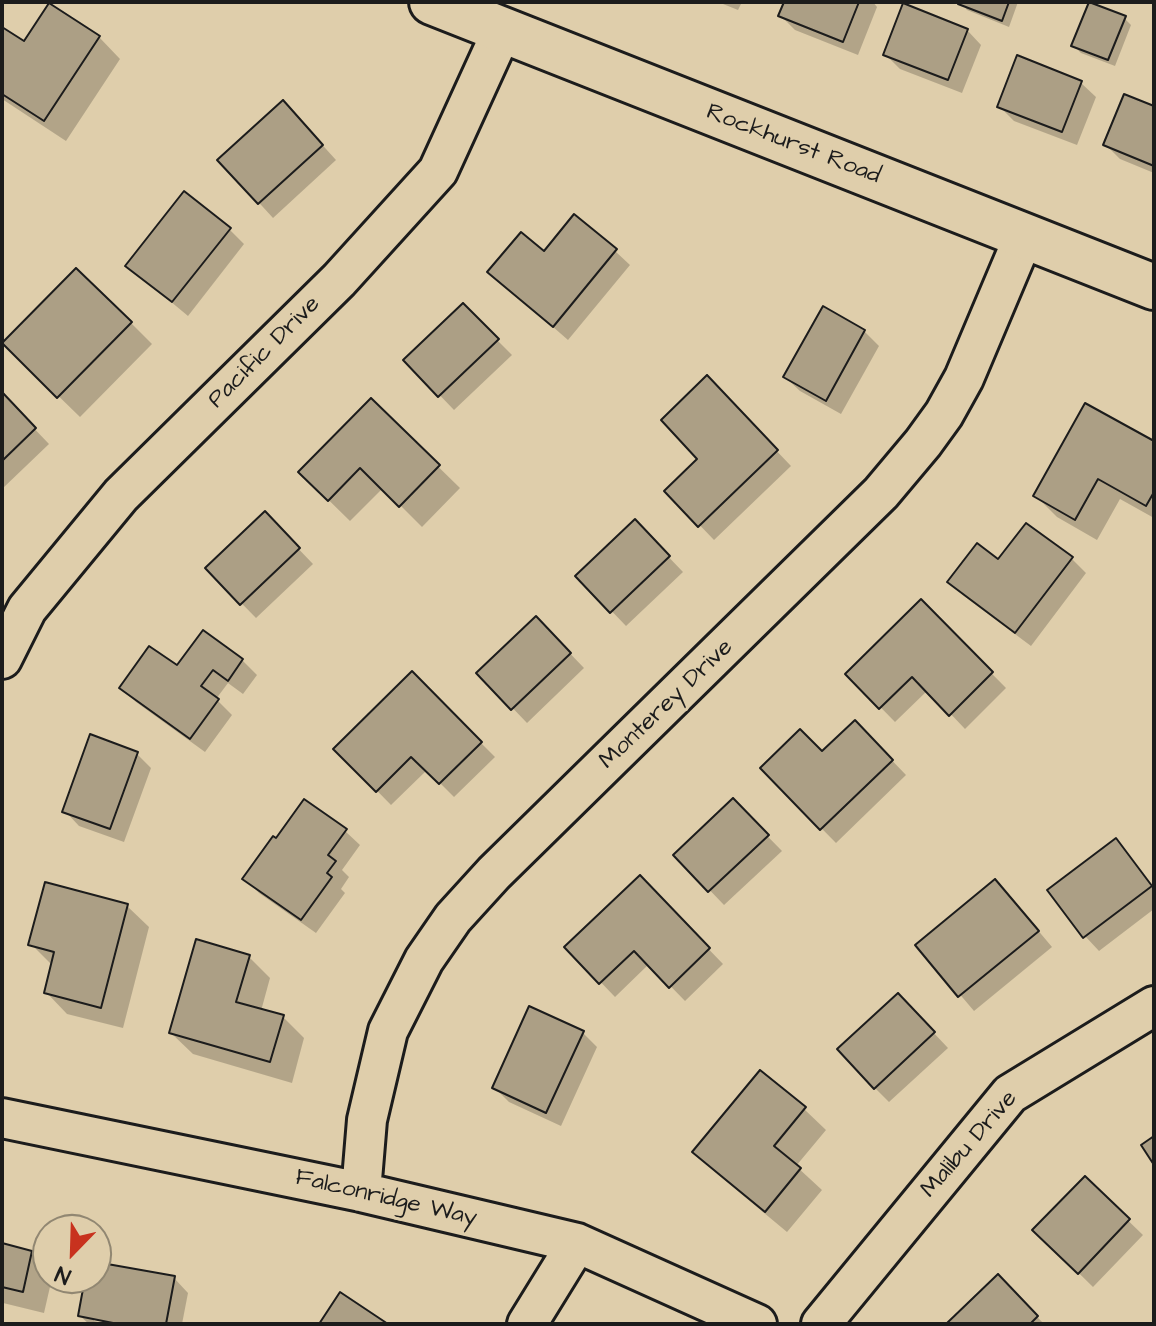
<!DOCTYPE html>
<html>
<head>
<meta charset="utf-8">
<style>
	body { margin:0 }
	#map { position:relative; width:1156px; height:1326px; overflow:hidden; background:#dfceab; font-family:"Architects Daughter",sans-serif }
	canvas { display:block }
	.frame { position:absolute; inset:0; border:4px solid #1c1c1c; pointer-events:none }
	.north { position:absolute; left:32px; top:1214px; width:80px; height:80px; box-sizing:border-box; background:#dfceab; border:2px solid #918772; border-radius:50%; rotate:203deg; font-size:22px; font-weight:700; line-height:32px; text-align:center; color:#1c1c1c }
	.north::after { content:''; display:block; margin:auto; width:28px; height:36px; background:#c8321e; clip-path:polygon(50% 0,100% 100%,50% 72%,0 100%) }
</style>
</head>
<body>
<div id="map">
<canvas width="1156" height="1326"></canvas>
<div class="frame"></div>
<div class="north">N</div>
</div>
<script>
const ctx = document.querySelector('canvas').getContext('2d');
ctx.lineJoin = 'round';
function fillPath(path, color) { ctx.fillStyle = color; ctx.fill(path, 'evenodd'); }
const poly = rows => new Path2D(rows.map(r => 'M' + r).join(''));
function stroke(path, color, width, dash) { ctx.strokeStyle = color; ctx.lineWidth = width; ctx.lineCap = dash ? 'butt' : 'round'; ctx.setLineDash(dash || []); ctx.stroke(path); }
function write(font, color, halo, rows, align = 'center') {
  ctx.font = font + ' "Architects Daughter",sans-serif'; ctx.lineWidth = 6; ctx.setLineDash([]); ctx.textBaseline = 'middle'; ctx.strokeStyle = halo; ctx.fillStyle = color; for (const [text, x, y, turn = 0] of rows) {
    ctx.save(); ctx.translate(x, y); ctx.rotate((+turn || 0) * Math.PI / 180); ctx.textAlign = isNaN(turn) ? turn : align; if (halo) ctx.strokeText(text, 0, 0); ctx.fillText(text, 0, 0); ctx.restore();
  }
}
fillPath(poly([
	[718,2,742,2,738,10],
	[786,2,873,2,877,7,858,55,795,30,781,16],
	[961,2,1018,2,1009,27,967,10],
	[1124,18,1131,25,1115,66,1081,53,1074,46],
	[2,29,25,44,99,37,120,59,66,141,2,99],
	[967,30,981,45,962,93,900,69,885,54],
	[1081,83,1096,97,1077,145,1014,121,999,106],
	[1154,108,1154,173,1120,159,1106,145],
	[297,117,336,160,273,218,220,160],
	[229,229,244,244,188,316,128,266],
	[615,251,630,265,568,340,490,272,544,253],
	[463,306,512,355,454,410,406,360],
	[131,323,152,344,80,417,5,344],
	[864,331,879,346,841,414,800,391,785,377],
	[707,378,791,466,714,540,667,491,700,459],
	[2,395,49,444,2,489],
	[371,401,460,488,422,527,383,488,350,521,300,472],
	[1154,443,1154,518,1120,499,1097,540,1057,517,1036,496],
	[265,514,313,564,256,618,208,569],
	[635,522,683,572,626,626,578,576],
	[1072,559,1086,573,1031,646,964,596,950,582],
	[921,602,1006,688,965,729,928,690,895,722,848,674],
	[536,618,584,668,527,723,479,673],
	[242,660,257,675,243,694,228,683,216,699,232,715,205,752,136,702,122,688],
	[412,674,495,757,454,797,427,770,391,805,336,749],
	[855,722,906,775,836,843,762,768,822,754],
	[136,753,151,768,124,842,79,826,65,811],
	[733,801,782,851,724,905,676,855],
	[345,831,360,845,342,870,349,877,341,889,345,893,316,933,259,893,245,878],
	[1115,840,1154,887,1154,909,1099,951,1085,936],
	[640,878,723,964,685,1001,649,964,615,997,567,947],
	[1009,896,1052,947,974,1011,918,945],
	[127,906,149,927,123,1028,67,1014,46,992,53,966,31,944],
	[249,957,270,978,261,1011,283,1017,304,1038,292,1083,193,1054,171,1033],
	[898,995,948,1048,889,1102,875,1088],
	[583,1033,597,1047,561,1126,509,1102,494,1087],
	[804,1109,826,1130,796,1166,822,1190,787,1232,716,1173,695,1152],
	[1085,1179,1143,1235,1093,1287,1035,1230],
	[2,1245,31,1252,48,1269,48,1278,52,1278,44,1313,3,1303,2,1309],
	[96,1264,174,1278,188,1293,182,1324,129,1324,94,1317,94,1321,107,1324,89,1324,80,1316,87,1278,96,1278],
	[998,1277,1044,1324,949,1324]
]), '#0003');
const building = poly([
	[784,2,859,2,843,42,778,16,784,2],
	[959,2,1009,2,1002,21,958,4,959,2],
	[1089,2,1126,16,1108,60,1071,46,1089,2],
	[49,3,100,36,44,121,2,94,2,27,24,41,49,3],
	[903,3,968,29,948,80,883,55,903,3],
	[1017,55,1082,81,1062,132,997,107,1017,55],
	[1124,94,1154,106,1154,166,1103,145,1124,94],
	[283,100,323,145,258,204,217,160,283,100],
	[184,191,231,228,172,302,125,266,184,191],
	[574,214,617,249,553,327,487,272,521,232,544,251,574,214],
	[76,268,132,322,57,398,2,343,76,268],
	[463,303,499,339,438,397,403,360,463,303],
	[823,306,865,330,826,401,783,377,823,306],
	[707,375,778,450,698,527,664,491,697,459,661,420,707,375],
	[2,392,36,428,2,461,2,392],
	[371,398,440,465,399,507,360,468,328,501,298,472,371,398],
	[1085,403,1154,441,1154,492,1146,506,1098,479,1075,520,1033,496,1085,403],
	[265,511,300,548,240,605,205,568,265,511],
	[635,519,670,556,610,613,575,576,635,519],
	[1026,523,1073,557,1015,633,947,582,977,543,998,559,1026,523],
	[921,599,993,672,949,716,912,677,879,709,845,674,921,599],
	[536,616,571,653,511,710,476,673,536,616],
	[203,630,243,659,228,681,213,670,201,686,219,699,190,739,119,688,149,646,177,665,203,630],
	[412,671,482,742,439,784,411,757,376,792,333,749,412,671],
	[855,720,893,760,820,830,760,768,800,729,822,751,855,720],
	[90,734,138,752,110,829,62,812,90,734],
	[733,798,769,835,708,892,673,855,733,798],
	[304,799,347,829,328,855,336,861,327,873,332,877,301,920,242,879,273,836,276,838,304,799],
	[1116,838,1152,886,1083,938,1047,890,1116,838],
	[640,875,710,948,669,988,634,951,599,984,564,947,640,875],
	[995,879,1039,931,958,997,915,945,995,879],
	[45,882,128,904,101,1008,44,993,54,952,28,945,45,882],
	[196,939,250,955,236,1002,284,1015,270,1062,169,1033,196,939],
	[898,993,935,1032,874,1089,837,1049,898,993],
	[529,1006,584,1031,546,1113,492,1088,529,1006],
	[760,1070,806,1107,774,1146,801,1168,765,1212,692,1152,760,1070],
	[1154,1136,1154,1165,1141,1145,1154,1136],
	[1085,1176,1130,1219,1078,1274,1032,1230,1085,1176],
	[2,1243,32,1251,23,1292,2,1287,2,1243],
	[96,1262,175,1276,166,1324,118,1324,78,1316,85,1278,96,1278,96,1262],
	[998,1274,1038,1316,1030,1324,946,1324,998,1274],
	[340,1292,388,1324,319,1324,340,1292]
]);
fillPath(building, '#ac9f85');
stroke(building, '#1c1c1c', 2);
const minor = poly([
	[2,659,27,609,121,495,339,280,438,171,502,31],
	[2,1118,361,1192,577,1243,757,1324],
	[361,1192,367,1120,388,1031,424,960,453,918,494,873,881,493,923,443,944,414,964,378,1024,236],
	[527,1324,577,1243],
	[821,1324,1010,1094,1154,1006]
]);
const tertiary = poly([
	[432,2,1154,287]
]);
stroke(minor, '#1c1c1c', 44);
stroke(tertiary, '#1c1c1c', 50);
stroke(minor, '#dfceab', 38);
stroke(tertiary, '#dfceab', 44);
write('24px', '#1c1c1c', '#dfceab', [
	["Rockhurst Road",793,145,21],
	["Pacific Drive",265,353,-45],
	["Monterey Drive",667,705,-44],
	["Malibu Drive",970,1145,-49],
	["Falconridge Way",386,1199,13]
]);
</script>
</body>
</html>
